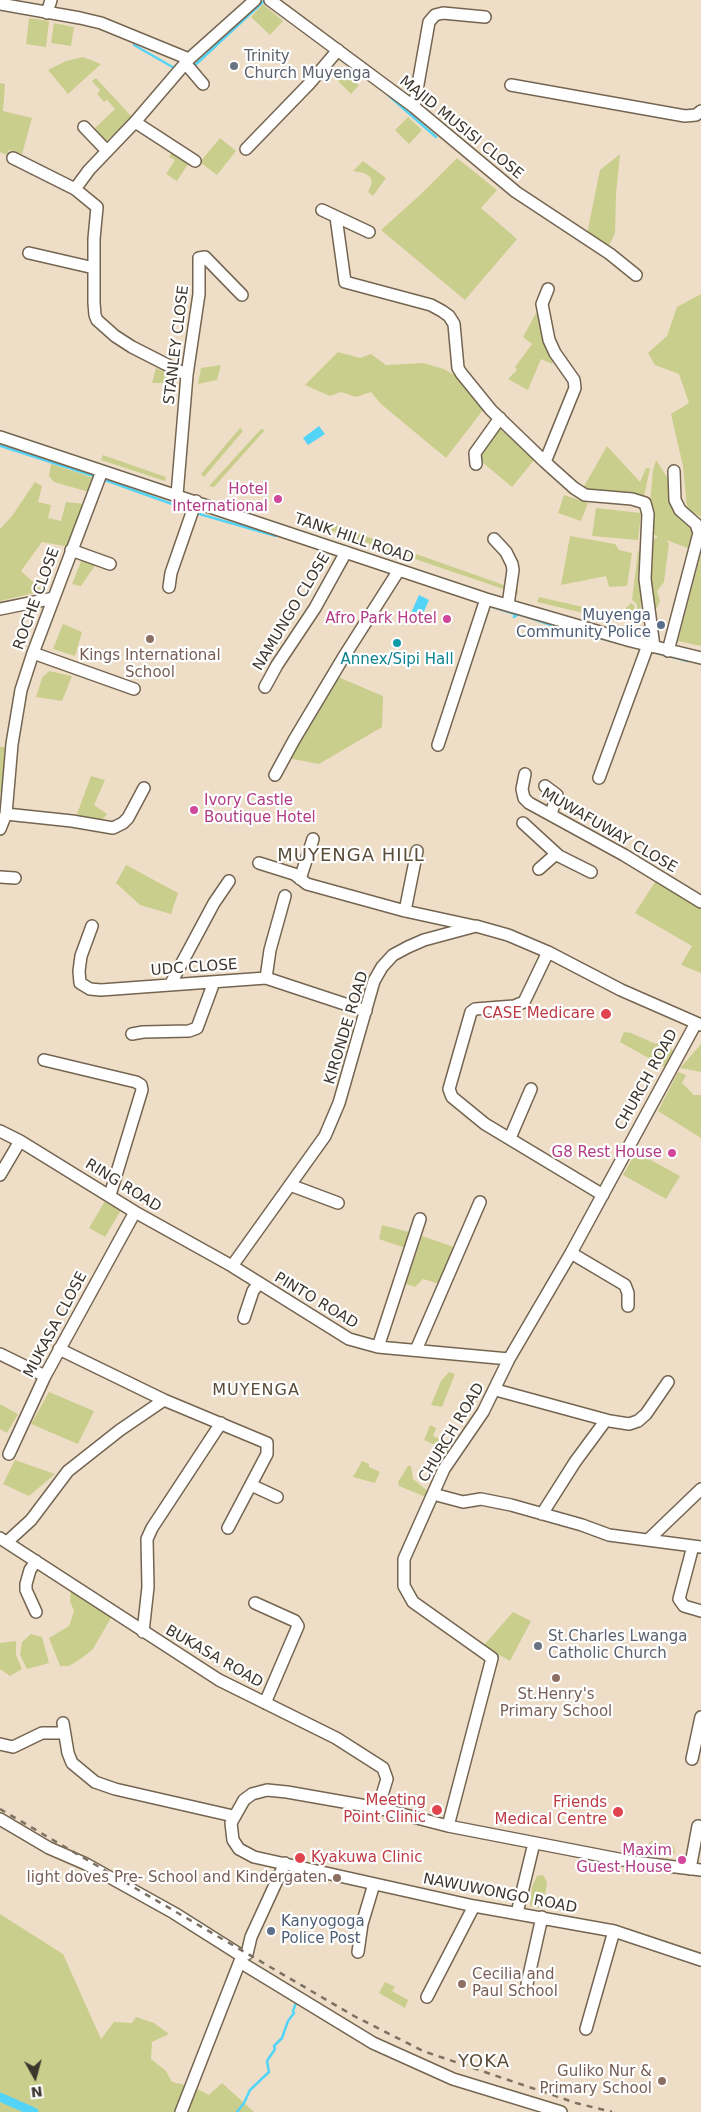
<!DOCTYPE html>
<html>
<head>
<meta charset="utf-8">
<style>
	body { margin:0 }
	#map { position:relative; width:701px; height:2112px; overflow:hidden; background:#efdec7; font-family:"DejaVu Sans",sans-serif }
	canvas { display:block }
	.north { position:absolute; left:10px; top:2052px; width:50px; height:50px; -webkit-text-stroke:4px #fff; paint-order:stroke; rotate:173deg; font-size:14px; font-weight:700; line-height:20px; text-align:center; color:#3d362d }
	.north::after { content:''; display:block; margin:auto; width:18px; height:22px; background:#3d362d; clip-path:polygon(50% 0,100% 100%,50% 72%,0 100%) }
</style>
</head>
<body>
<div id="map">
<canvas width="701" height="2112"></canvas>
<div class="north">N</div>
</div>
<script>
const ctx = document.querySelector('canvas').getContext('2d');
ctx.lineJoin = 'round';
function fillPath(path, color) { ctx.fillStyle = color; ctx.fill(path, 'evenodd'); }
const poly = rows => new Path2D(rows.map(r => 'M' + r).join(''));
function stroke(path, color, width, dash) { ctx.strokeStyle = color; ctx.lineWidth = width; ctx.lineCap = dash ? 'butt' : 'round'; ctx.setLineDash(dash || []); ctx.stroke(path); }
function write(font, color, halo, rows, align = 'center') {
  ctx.font = font + ' "DejaVu Sans",sans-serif'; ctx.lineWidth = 4.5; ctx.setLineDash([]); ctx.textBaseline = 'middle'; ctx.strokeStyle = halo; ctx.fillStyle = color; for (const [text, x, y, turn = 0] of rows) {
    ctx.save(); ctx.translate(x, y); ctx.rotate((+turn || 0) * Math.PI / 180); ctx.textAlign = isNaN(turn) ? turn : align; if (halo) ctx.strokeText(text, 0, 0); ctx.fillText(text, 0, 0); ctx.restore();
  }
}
fillPath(poly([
	[263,4,283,21,270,35,251,17],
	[29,18,49,21,46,47,26,44],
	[54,23,74,27,71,46,51,43],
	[83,57,101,64,68,94,48,70,66,61],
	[339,67,359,85,351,94,332,75],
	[96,78,132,117,106,141,95,128,115,109,107,100,104,102,97,94,100,90,92,81],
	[0,83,5,84,3,111,32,118,22,154,9,150,7,155,0,152],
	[408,117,422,130,409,144,395,130],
	[220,138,236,151,217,175,200,162],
	[173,151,190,161,177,181,166,174,175,160,169,157],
	[620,154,616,194,615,233,609,246,587,234,600,170],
	[457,158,497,190,481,208,517,239,465,300,381,230,421,194],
	[363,161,386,178,373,196,368,192,372,182,370,177,364,173,353,171],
	[701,294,701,517,687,509,683,466,671,414,689,403,679,374,655,365,648,353,667,336,677,307],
	[536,313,541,316,554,357,552,364,541,359,528,390,508,379,517,370,515,367,532,344,523,337],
	[338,352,360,358,371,354,386,365,423,363,444,369,456,376,483,410,446,458,381,404,371,392,356,397,341,392,330,396,305,385],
	[221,365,217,380,198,384,201,368],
	[156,368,174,376,173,383,152,383],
	[240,428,243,431,204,477,201,474],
	[261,429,265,430,214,487,209,486],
	[500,429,535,459,512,487,476,457],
	[607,446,640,482,646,468,650,468,644,497,582,490],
	[103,455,166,477,165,481,101,460],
	[656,460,669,480,695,531,693,550,666,540,669,543,664,582,657,591,660,601,657,608,651,608,652,540,658,537,653,534,650,503,653,470],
	[51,464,94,478,89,492,54,482,49,476],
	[35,482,42,486,38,502,51,505,48,518,61,521,66,502,84,504,70,547,42,542,21,571,43,591,0,601,0,529,12,516],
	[564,495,588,503,581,521,558,513],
	[596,508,641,513,638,540,592,536],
	[317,519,518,590,518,594,315,525],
	[570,536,615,544,619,550,632,553,627,586,609,587,606,576,561,585],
	[638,551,643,553,640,623,637,622,637,604,632,600],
	[701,553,701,646,678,641],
	[82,559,96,564,81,586,72,584],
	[539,597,614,614,617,621,537,602],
	[631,603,634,605,635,623,617,617],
	[63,624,82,632,75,656,53,649],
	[49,671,72,676,62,701,36,697,42,678],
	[338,677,383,696,382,727,319,764,288,758],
	[0,747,9,747,5,793,0,793],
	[91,776,105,780,94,805,107,814,100,823,77,814],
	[126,865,178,893,171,914,140,905,116,883],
	[655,882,701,907,701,973,681,965,692,946,635,913],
	[624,1032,631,1033,656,1044,658,1042,676,1052,668,1069,620,1042],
	[701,1044,701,1072,680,1068],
	[678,1072,686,1075,682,1083,694,1095,701,1095,701,1138,658,1111],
	[636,1152,680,1176,666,1199,623,1175],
	[105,1201,121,1210,105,1237,89,1228],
	[382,1225,413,1233,408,1249,379,1239],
	[422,1236,457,1248,440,1284,423,1279,415,1287,406,1284],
	[449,1372,455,1374,442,1407,431,1405,441,1381],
	[49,1392,94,1411,78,1444,31,1424],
	[0,1404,18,1414,7,1433,0,1429],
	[430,1425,436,1428,433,1436,445,1441,444,1444,452,1448,450,1452,424,1440],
	[15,1460,55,1474,29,1496,3,1484],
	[362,1461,369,1464,369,1467,380,1472,375,1483,353,1477],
	[408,1466,411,1466,413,1479,429,1492,426,1497,399,1486,398,1482],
	[71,1588,112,1616,93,1649,82,1658,69,1666,60,1666,49,1638,69,1626,74,1611,70,1601],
	[513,1612,531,1621,510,1661,483,1646],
	[31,1634,42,1637,49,1663,27,1669,20,1655,22,1642],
	[16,1641,16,1655,22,1669,10,1676,0,1669,0,1643],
	[651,1841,674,1846,675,1854,642,1851],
	[543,1875,547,1882,545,1895,536,1894,534,1902,542,1906,539,1908,530,1906,532,1887,537,1876],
	[0,1914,63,1954,101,2039,114,2022,132,2023,136,2017,154,2023,169,2034,152,2042,151,2059,166,2071,172,2082,194,2087,209,2095,222,2083,254,2112,0,2112],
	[385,1982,395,1987,392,1991,408,2000,405,2008,379,1993]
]), '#c9ce8c');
fillPath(poly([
	[319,426,325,434,308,445,303,438],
	[419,595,429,600,421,618,411,613]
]), '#53d4f7');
stroke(poly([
	[134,45,176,69],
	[193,67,265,0],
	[388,95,436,137],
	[204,275,205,263],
	[1,446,97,477],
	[102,479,189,510],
	[196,513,276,536],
	[493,607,515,614,514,617,519,614,557,627,619,643],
	[653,652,688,661],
	[237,2112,244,2103,250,2090,269,2072,267,2061,275,2049,274,2046,282,2038,288,2021,294,2013,293,2011,296,2003]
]), '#53d4f7', 2.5);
stroke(poly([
	[0,2097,34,2112]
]), '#53d4f7', 9);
const minor = poly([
	[270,0,414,107,516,192,610,254,636,275],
	[0,4,80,18,101,23,189,59],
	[47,13,51,0],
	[186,64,203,84],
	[511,85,685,116,696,115,701,111],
	[414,107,429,22,435,15,443,13,485,17],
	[135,122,195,161],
	[84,127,107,151],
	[246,149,309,84,338,50],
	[13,158,75,189],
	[322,210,369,232],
	[336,217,345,282,431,305,442,311,449,316,454,324,458,368,461,373,491,410,545,462,574,488,585,495,632,499,645,503,648,514,645,579,654,647],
	[29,253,94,268],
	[187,375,132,347,115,336,97,320,95,315,94,303,94,239,97,207,75,189,89,170,135,122,189,59,255,0],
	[0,437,486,599,631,641,701,658],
	[545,462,575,388,574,380,555,353,549,340,542,304,548,289],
	[476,464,475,453,500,418],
	[177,495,187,375,199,294,199,258,205,257,242,295],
	[494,539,506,552,512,564,513,570,508,605],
	[71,550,110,564],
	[169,587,171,573,196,501],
	[0,609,54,598],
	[668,651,699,533,696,524,680,510,675,500,674,471],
	[33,653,134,689],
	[265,687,277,665,315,608,346,552],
	[438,745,486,599],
	[525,774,522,789,524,798,529,803,624,855,701,902],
	[275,775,294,740,343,658,399,570],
	[599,778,648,645],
	[545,786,557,795,551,814],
	[6,814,72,821,113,828,123,823,128,818,144,788],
	[523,823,559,856,591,872],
	[0,829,6,814,12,744,21,690,33,653,102,471],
	[259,863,294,874,307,884,405,911,474,926],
	[539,869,556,854],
	[0,877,15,878],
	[300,879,313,839],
	[405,911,417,851],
	[92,926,81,956,79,971,80,983,90,989,101,990,266,978,366,1011],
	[548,952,524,1002,514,1006,475,1009,471,1012,449,1089,452,1097,485,1124,603,1195],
	[266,978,270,950,285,896],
	[170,985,214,903,229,881],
	[132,1034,143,1032,189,1031,197,1028,214,982],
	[44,1060,136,1082,141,1085,142,1090,110,1195],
	[0,1131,20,1141,135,1212,232,1266,349,1339,378,1347,509,1359],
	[510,1138,531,1089],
	[0,1175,20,1141],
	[290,1185,338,1203],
	[571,1253,625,1285,628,1293,628,1306],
	[232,1266,325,1136,339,1103,374,981,382,967,393,955,408,947,424,940,476,926,508,935,548,952,621,990,701,1025],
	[244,1318,253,1291,259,1283],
	[378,1347,420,1219],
	[59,1349,164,1400,267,1443,267,1454,228,1528],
	[416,1350,480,1202],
	[0,1354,45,1376],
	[496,1390,610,1421,629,1424,638,1421,646,1414,668,1382],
	[9,1454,45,1376,135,1212],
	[251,1485,277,1497],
	[433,1494,463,1502,481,1499,511,1505,582,1525,609,1535,701,1547],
	[542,1514,575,1462,606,1420],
	[0,1538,219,1680,336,1738,383,1768,387,1779,378,1808],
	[648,1540,701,1489],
	[7,1542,31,1520,68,1471,120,1430,164,1400],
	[693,1546,679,1599,684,1606,701,1611],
	[255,1603,295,1621,298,1626,265,1703],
	[36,1612,26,1590,26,1584,30,1570,36,1561],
	[143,1632,148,1587,147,1539,152,1528,221,1423],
	[63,1723,68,1753,72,1763,95,1782,115,1789,233,1816],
	[0,1744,13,1747,42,1733,64,1733],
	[692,1759,701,1717],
	[0,1819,49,1848,86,1864,174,1913,242,1956],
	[448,1826,492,1658,413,1602,404,1586,404,1559,444,1469,483,1412,509,1359,571,1253,696,1023],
	[690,1869,698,1826],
	[701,1870,634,1862,448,1826,378,1808,287,1792,267,1790,252,1794,244,1800,231,1823,233,1840,239,1849,254,1857,474,1906,614,1931,701,1960],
	[517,1913,534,1843],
	[358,1952,362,1924,374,1884],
	[240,1962,373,2043,453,2079,561,2112],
	[527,1984,542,1917],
	[427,1997,474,1906],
	[586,2029,614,1931],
	[181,2112,242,1956,247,1954,251,1937,285,1863]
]);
stroke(minor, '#746551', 14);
stroke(minor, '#fff', 11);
stroke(poly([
	[0,1809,354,2016,423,2051,576,2103,612,2112]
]), '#7c7163', 2.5, [6, 6]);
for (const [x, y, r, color] of [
	[234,66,5,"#6b7280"],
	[278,499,5,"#d1479c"],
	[447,619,5,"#d1479c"],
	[661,625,5,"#5c6f8a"],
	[150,639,5,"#8d6e63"],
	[397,643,5,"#0f9aa8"],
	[194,810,5,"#d1479c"],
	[606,1014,6,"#e0444e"],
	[672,1153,5,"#d1479c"],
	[538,1646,5,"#6b7280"],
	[556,1678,5,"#8d6e63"],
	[437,1810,6,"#e0444e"],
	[618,1812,6,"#e0444e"],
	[300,1858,6,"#e0444e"],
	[682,1860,5,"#d1479c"],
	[337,1878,5,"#8d6e63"],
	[271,1931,5,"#5c6f8a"],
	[462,1984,5,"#8d6e63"],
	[662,2081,5,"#8d6e63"]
]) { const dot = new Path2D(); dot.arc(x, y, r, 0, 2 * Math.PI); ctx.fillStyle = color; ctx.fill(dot); stroke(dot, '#fff', 2); }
write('15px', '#5b616d', '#fff', [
	["Trinity",244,57],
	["Church Muyenga",244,74],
	["St.Charles Lwanga",548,1637],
	["Catholic Church",548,1654]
], 'left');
write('15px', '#3d362d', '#fff', [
	["MAJID MUSISI CLOSE",461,128,39],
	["STANLEY CLOSE",177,345,-83],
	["TANK HILL ROAD",354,539,19],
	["ROCHE CLOSE",37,599,-70],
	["NAMUNGO CLOSE",292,612,-59],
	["MUWAFUWAY CLOSE",609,831,30],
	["UDC CLOSE",194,968,-4],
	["KIRONDE ROAD",347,1028,-73],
	["CHURCH ROAD",647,1080,-61],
	["RING ROAD",123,1186,32],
	["PINTO ROAD",316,1301,31],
	["MUKASA CLOSE",56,1325,-62],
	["CHURCH ROAD",452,1433,-59],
	["BUKASA ROAD",214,1657,30],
	["NAWUWONGO ROAD",500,1894,11]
]);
write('15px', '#b23c85', '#fff', [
	["Hotel",268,490],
	["International",268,507],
	["Afro Park Hotel",437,619],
	["Ivory Castle",204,801,"left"],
	["Boutique Hotel",204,818,"left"],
	["G8 Rest House",662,1153],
	["Maxim",672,1851],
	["Guest House",672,1868]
], 'right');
write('15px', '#4e5e75', '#fff', [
	["Muyenga",651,616],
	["Community Police",651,633],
	["Kanyogoga",281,1922,"left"],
	["Police Post",281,1939,"left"]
], 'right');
write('15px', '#785e54', '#fff', [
	["Kings International",150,656],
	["School",150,673],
	["St.Henry's",556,1695],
	["Primary School",556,1712],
	["light doves Pre- School and Kindergaten",327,1878,"right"],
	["Cecilia and",472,1975,"left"],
	["Paul School",472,1992,"left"],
	["Guliko Nur &",652,2072,"right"],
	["Primary School",652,2089,"right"]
]);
write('15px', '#0d838f', '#fff', [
	["Annex/Sipi Hall",397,660]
]);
write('15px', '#be3a42', '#fff', [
	["CASE Medicare",595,1014],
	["Meeting",426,1801],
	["Point Clinic",426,1818],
	["Friends",607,1803],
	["Medical Centre",607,1820],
	["Kyakuwa Clinic",311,1858,"left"]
], 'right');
ctx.letterSpacing = '1px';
write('16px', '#5a4c38', '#fff', [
	["MUYENGA",256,1391]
]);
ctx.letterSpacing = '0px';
ctx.letterSpacing = '1px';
write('18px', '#5a4c38', '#fff', [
	["MUYENGA HILL",351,856],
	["YOKA",484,2062]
]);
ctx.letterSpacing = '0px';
</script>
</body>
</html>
